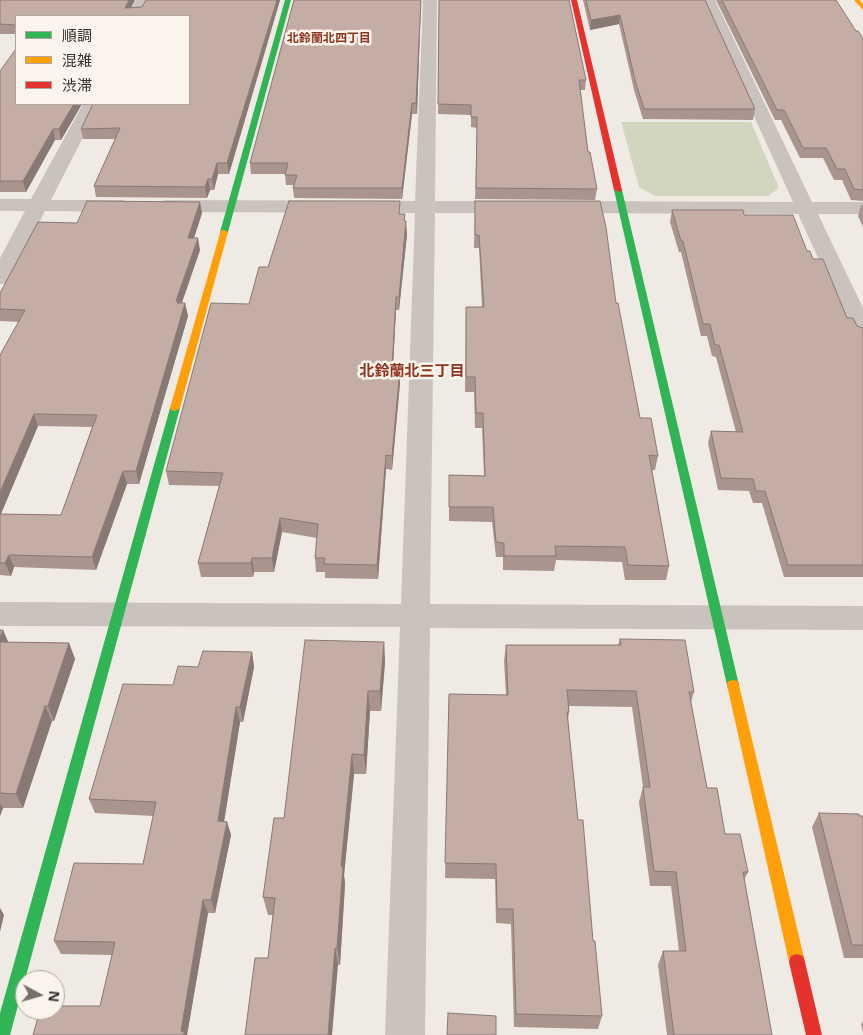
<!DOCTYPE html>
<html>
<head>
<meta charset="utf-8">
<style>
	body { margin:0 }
	#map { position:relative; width:863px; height:1035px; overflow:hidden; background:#f0eae4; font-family:"Open Sans","Noto Sans JP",sans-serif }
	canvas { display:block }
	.legend { position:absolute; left:15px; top:15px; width:175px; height:90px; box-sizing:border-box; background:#fbf4ed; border:1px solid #aea59f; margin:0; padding:6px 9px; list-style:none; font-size:15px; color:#3b2f2a }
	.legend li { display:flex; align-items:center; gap:10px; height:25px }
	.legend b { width:25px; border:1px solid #aea59f }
	.north { position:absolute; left:15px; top:970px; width:50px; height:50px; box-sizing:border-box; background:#fbf4ed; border:1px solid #aea59f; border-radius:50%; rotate:96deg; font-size:14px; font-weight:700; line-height:20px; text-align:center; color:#3b2f2a }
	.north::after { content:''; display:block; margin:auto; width:18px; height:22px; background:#7a706b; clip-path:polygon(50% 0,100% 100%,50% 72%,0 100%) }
</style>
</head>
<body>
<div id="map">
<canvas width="863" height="1035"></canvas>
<ul class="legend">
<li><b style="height:6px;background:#30b455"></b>順調</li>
<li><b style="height:6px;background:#ff9f0a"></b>混雑</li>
<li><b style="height:6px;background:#e5322d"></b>渋滞</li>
</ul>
<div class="north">N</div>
</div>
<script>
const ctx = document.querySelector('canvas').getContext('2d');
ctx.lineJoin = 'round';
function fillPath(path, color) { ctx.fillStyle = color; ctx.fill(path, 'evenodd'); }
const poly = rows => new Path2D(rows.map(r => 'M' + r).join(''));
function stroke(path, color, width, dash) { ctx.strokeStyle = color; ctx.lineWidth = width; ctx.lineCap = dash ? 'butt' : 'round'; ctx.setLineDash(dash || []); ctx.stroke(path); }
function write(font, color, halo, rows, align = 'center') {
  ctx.font = font + ' "Open Sans","Noto Sans JP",sans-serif'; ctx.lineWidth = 5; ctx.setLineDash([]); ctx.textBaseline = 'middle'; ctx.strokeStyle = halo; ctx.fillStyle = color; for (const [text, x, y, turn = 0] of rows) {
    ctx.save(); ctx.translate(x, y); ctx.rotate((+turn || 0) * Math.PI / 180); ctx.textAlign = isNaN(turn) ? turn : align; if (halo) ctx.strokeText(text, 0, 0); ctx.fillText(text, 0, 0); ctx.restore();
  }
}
fillPath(poly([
	[621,122,751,122,779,188,768,196,655,196,639,187]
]), '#d2d6be');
fillPath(poly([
	[136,0,150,0,142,16,128,16,136,0],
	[423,0,437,0,435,201,512,201,519,203,522,207,519,211,512,213,435,213,430,604,863,606,863,630,430,628,425,1035,385,1035,400,627,0,626,0,602,401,604,415,213,165,212,158,210,155,206,158,202,165,200,415,201,423,0],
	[701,0,715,0,812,202,863,202,863,214,818,214,863,308,863,339,855,337,852,332,798,214,565,213,558,211,555,207,558,203,565,201,793,202,701,0],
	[83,104,100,104,51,200,122,200,129,202,132,206,129,210,122,212,45,211,11,278,8,283,0,284,0,258,25,211,0,211,0,199,31,199,83,104]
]), '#cac2bd');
fillPath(poly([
	[285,0,291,0,228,232,224,234,221,234,220,232,285,0],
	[615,188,622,190,739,685,738,689,733,690,728,689,727,685,614,190,615,188],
	[175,405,180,408,10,1035,0,1035,0,1013,170,408,175,405]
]), '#30b455');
fillPath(poly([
	[854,0,860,0,863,4,863,10,854,0],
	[221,230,224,230,228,232,180,408,175,411,171,410,170,408,221,230],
	[733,680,738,681,739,685,805,962,803,968,797,970,791,968,789,962,727,685,728,681,733,680]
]), '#ff9f0a');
fillPath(poly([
	[571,0,577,0,622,190,621,192,614,190,571,0],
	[797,954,803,956,805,962,822,1035,806,1035,789,962,791,956,797,954]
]), '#e5322d');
fillPath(poly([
	[0,0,135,0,131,8,280,0,229,174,218,174,214,190,210,190,207,198,96,197,94,186,115,139,83,139,81,129,189,104,16,16,16,34,0,34],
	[294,0,421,0,417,114,412,114,402,199,294,198,293,188,294,185,286,185,285,174,251,174,250,163],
	[439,0,586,80,585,90,580,90,588,152,597,189,595,200,475,199,477,128,471,127,471,115,438,114],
	[583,0,705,0,755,109,753,120,643,119,634,90,619,24,590,30],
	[716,0,836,0,856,31,863,38,863,201,851,200,842,180,834,180,823,158,800,158,781,120,775,120],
	[0,71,16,104,82,104,61,140,55,140,26,192,0,192],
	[475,201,616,303,640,418,658,456,655,470,652,470,669,566,666,580,625,580,622,562,556,560,554,571,503,570,503,557,496,557,492,522,449,521,449,475,484,476,482,428,475,428,474,392,465,392,466,307,482,307,479,248,474,248],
	[861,205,863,205,863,227,858,216],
	[672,210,744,215,807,251,813,259,847,318,857,326,863,328,863,577,784,577,762,503,753,503,749,491,718,490,708,443,711,431,736,432,716,357,712,356,707,336,701,336,681,252,679,252,670,222],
	[202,213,194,238,200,250,182,303,185,303,188,316,139,484,127,484,96,570,14,567,11,576,0,575,0,355,19,322,0,321,0,293,77,223],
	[38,426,92,427,61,515,1,514],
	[400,214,405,221,407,234,399,310,396,310,393,369,400,369,400,383,392,470,386,469,378,579,325,578,325,572,316,572,315,558,317,538,282,532,274,572,254,572,253,577,201,577,198,563,219,486,169,485,166,471,249,304,268,267],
	[0,630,3,630,8,642,69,643,75,659,54,721,52,721,23,808,3,808,0,816],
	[620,639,694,692,691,702,707,788,725,834,748,872,744,880,772,1035,667,1035,658,965,663,951,679,951,671,886,650,886,639,802,643,787,632,707,569,706,569,712,568,720,578,820,602,1016,598,1029,514,1027,511,924,496,923,495,879,445,878,449,694,506,695,504,661,506,645,618,645],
	[384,642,385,662,381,711,370,711,366,774,354,774,344,875,345,884,340,965,268,958,273,915,268,915,263,897,284,818],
	[252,652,254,667,243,722,240,722,224,821,227,822,231,835,215,913,208,913,187,1035,33,1035,100,1006,112,955,61,954,54,941,143,864,154,816,95,813,89,799,173,685,198,667],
	[819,813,863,816,863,958,844,958,812,827],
	[863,1021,863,1033,861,1024]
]), '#a9958e');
fillPath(poly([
	[129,0,135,0,127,16,125,8],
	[277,0,280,0,229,174,227,163],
	[421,0,417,114,416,103],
	[620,15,619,24,590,30,591,20],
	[412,103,412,114,402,199,402,188],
	[74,104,82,104,61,140,59,129],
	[53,129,55,140,26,192,23,181],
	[217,163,218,174,214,190,212,179],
	[208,179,210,190,207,198,205,187],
	[200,202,202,213,190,250,188,238],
	[406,221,407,234,399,310,399,297],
	[198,238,200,250,179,310,176,301],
	[396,297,396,310,392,383,392,369],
	[185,303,188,316,139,484,136,471],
	[400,369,400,383,392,470,392,456],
	[34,414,38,426,0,516,0,492],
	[386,455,386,469,378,579,377,565],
	[123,471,127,484,96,570,92,557],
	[280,518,282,532,274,572,272,558],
	[9,555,14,567,11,576,5,563],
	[252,558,254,572,253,577,251,563],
	[3,630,10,646,0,644,0,639],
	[384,642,385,662,381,711,380,691],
	[69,643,75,659,54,721,48,706],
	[252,652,254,667,243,722,240,707],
	[368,691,370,711,366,774,364,755],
	[45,706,52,721,23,808,16,794],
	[236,707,240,722,222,835,218,821],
	[352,754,354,774,344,875,345,884,340,965,337,948,341,866],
	[0,803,3,808,0,816],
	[227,822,231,835,215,913,211,900],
	[203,900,208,913,187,1035,182,1035,181,1031],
	[0,908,4,915,0,932],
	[335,948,338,965,332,1035,328,1035]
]), '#897974');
const building = poly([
	[0,0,129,0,125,8,142,7,146,0,277,0,227,163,217,163,212,179,208,179,205,187,94,186,120,128,81,129,93,104,189,104,189,16,16,16,16,25,0,24,0,0],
	[294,0,421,0,416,103,412,103,402,188,293,188,297,175,285,175,288,163,250,163,294,0],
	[439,0,569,0,586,80,579,80,588,152,590,152,597,189,476,188,477,117,471,117,471,105,438,104,439,0],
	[586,0,705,0,755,109,644,109,635,80,620,15,591,20,586,0],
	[722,0,836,0,856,31,858,31,863,38,863,190,854,189,845,169,837,169,826,148,803,148,784,110,777,110,722,0],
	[16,49,16,104,74,104,59,129,53,129,23,181,0,181,0,71,16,49],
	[87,201,200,202,188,238,198,238,176,301,178,301,177,303,185,303,136,471,123,471,92,557,9,555,5,563,0,563,0,514,61,515,97,415,34,414,0,492,0,355,25,310,0,309,0,293,38,222,77,223,87,201],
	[289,201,400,201,399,214,405,214,404,221,406,221,399,297,396,297,392,369,400,369,392,456,386,455,377,565,324,564,325,558,315,558,318,524,280,518,272,558,252,558,251,563,198,563,223,473,166,471,211,303,249,304,259,267,268,267,289,201],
	[475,201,600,201,606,227,616,303,618,303,640,418,651,418,658,456,649,455,669,566,628,565,625,547,555,546,556,556,504,556,504,543,496,542,493,507,449,507,449,475,485,476,483,413,476,413,475,377,466,377,466,307,484,307,479,235,475,235,475,201],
	[672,210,743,210,744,215,793,215,807,251,810,251,813,259,823,259,847,318,853,318,857,326,863,328,863,565,788,565,765,491,756,491,753,479,721,478,711,431,743,432,719,345,715,345,710,324,703,324,683,241,681,241,672,210],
	[0,630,3,630,0,639,0,630],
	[620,639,685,640,694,692,689,692,707,788,717,788,725,834,740,834,748,872,743,872,772,1035,674,1035,663,951,686,951,676,872,654,871,643,787,650,787,636,691,567,690,569,712,567,712,578,820,583,820,593,941,595,941,602,1016,516,1014,513,909,497,909,496,864,445,863,449,694,508,695,506,645,621,645,620,639],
	[305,640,384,642,380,691,368,691,364,755,352,754,341,866,343,866,337,948,335,948,328,1035,245,1035,255,958,268,958,275,898,263,897,274,818,284,818,305,640],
	[0,642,69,643,48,706,45,706,16,794,0,793,0,642],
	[203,651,252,652,240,707,236,707,218,821,227,822,211,900,203,900,181,1031,184,1032,184,1035,33,1035,40,1010,55,1010,55,1006,100,1006,115,942,54,941,74,863,143,864,156,802,89,799,123,684,173,685,178,666,198,667,203,651],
	[819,813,859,814,859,816,863,816,863,945,852,945,819,813],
	[448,1013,496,1016,496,1035,447,1035,448,1013]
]);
fillPath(building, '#c4ada5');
stroke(building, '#897974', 1);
write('bold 12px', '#8e351f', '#fbf4ed', [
	["北鈴蘭北四丁目",329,39]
]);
write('bold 15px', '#8e351f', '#fbf4ed', [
	["北鈴蘭北三丁目",412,372]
]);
</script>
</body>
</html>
